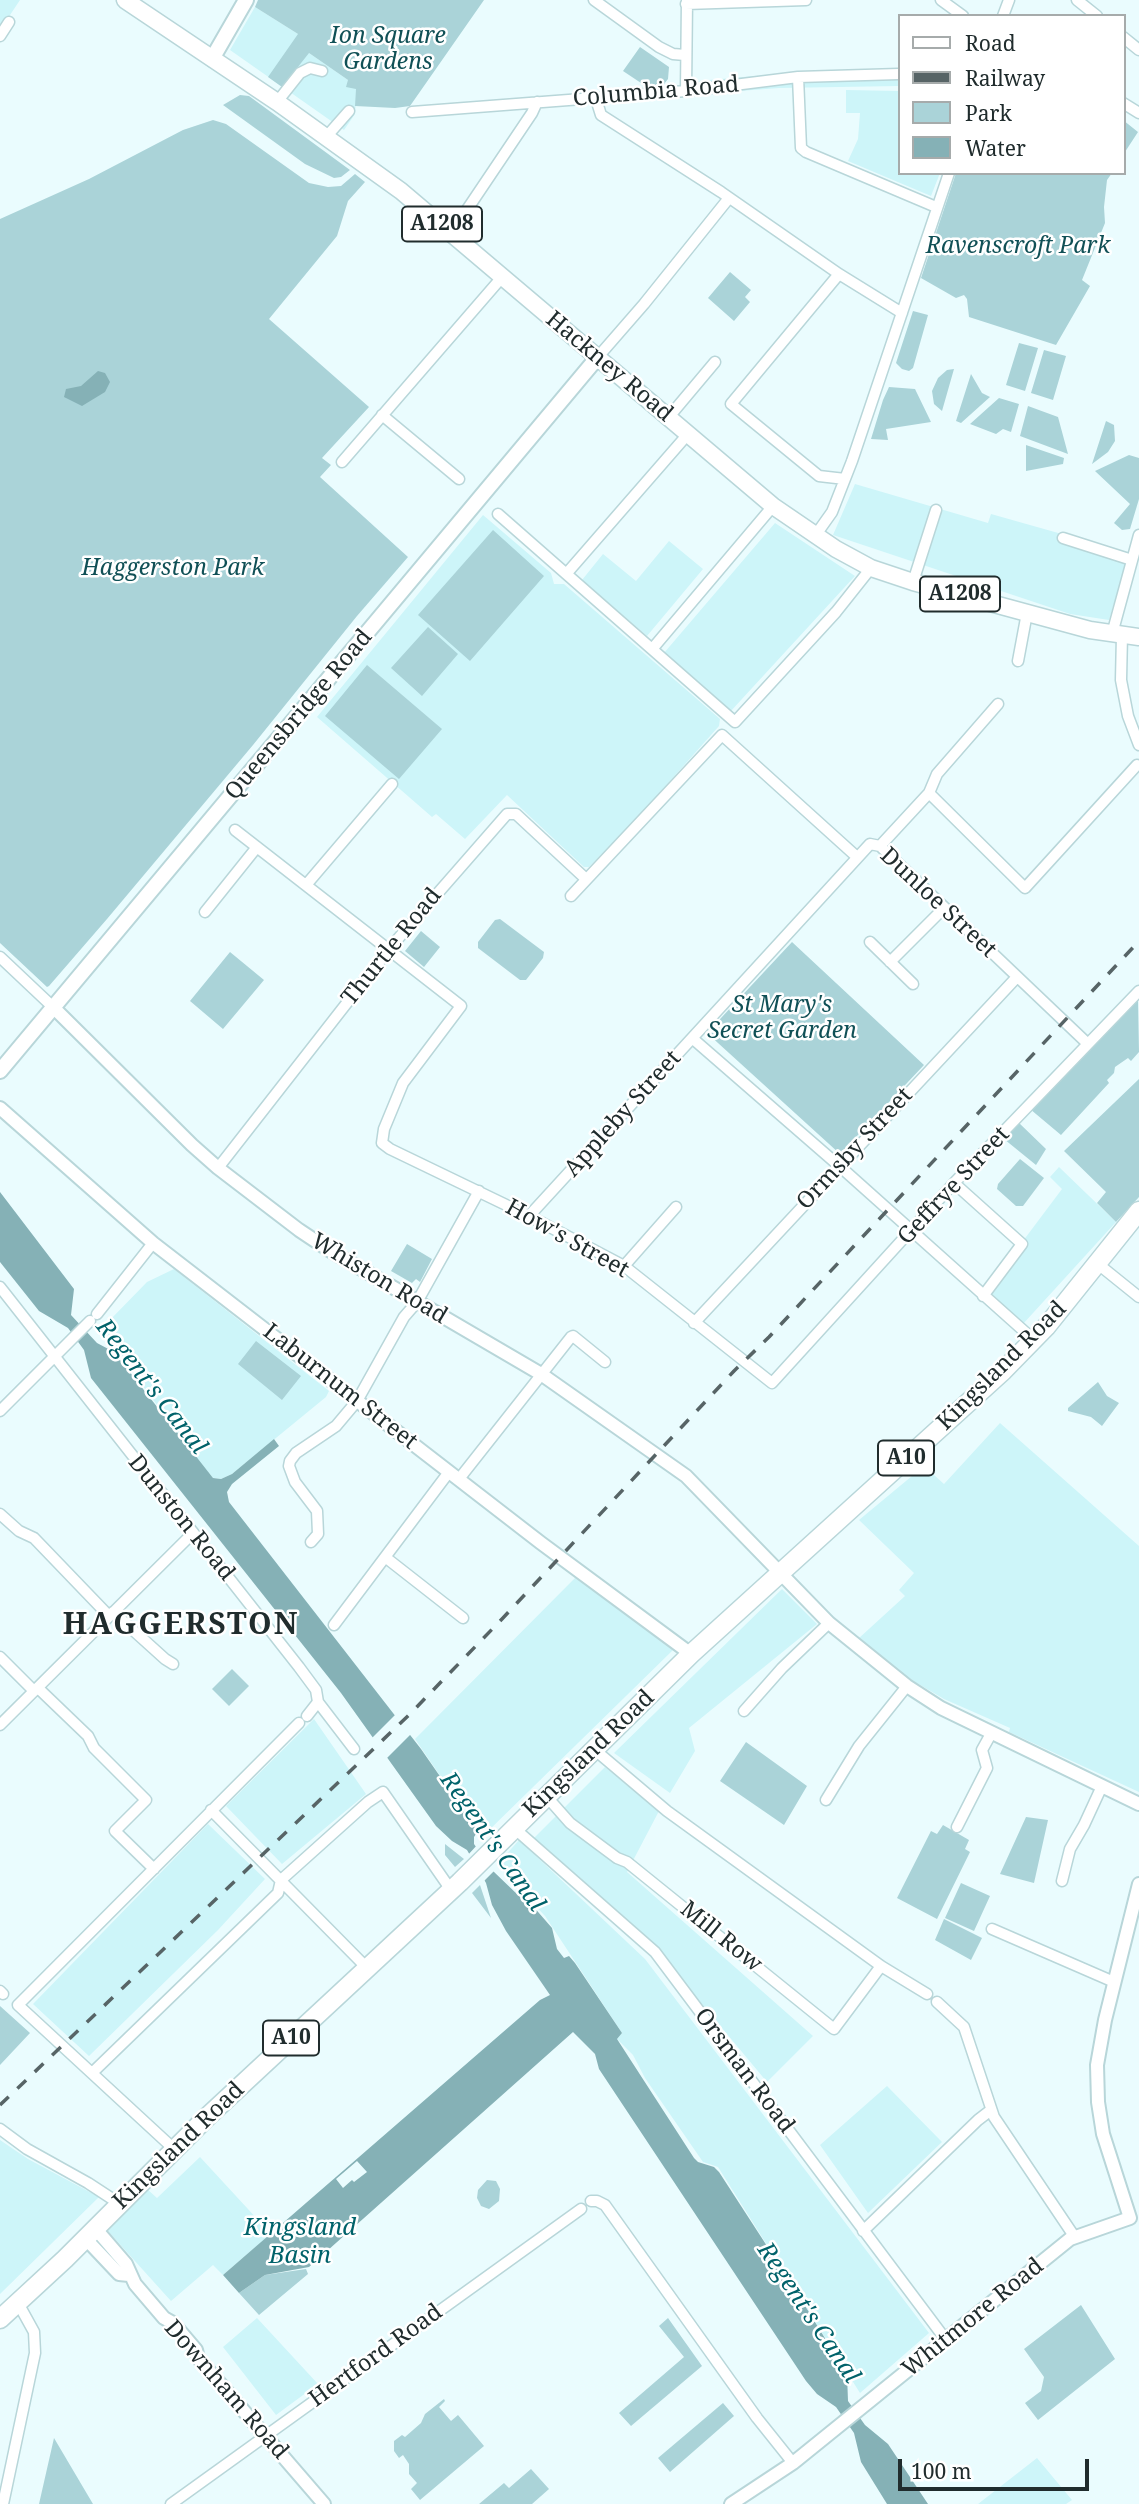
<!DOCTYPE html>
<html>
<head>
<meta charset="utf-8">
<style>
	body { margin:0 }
	#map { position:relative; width:1139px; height:2504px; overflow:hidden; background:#eafcfe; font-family:"Noto Serif",serif }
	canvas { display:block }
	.legend { position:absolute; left:898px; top:14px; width:228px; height:161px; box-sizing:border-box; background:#fff; border:2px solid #a6abab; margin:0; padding:9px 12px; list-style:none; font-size:21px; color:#202c2d }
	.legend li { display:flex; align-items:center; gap:14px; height:35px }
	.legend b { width:35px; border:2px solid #a6abab }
	.scale { position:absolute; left:898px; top:2459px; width:191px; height:32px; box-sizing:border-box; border:4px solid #202c2d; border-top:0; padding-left:9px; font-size:21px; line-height:24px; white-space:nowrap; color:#202c2d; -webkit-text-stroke:5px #fff; paint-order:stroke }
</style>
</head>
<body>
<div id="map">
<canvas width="1139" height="2504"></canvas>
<ul class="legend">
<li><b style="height:9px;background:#fff"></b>Road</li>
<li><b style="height:9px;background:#576466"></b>Railway</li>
<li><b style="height:19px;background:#aad3d8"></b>Park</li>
<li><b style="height:19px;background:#85b1b6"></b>Water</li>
</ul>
<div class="scale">100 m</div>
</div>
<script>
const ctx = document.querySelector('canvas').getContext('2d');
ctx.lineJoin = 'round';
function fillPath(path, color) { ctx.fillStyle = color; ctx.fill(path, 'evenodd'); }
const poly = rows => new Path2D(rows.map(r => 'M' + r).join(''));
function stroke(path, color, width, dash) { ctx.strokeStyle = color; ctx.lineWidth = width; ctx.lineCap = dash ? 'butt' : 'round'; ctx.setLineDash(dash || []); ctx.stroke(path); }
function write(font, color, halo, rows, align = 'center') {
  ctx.font = font + ' "Noto Serif",serif'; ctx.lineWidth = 5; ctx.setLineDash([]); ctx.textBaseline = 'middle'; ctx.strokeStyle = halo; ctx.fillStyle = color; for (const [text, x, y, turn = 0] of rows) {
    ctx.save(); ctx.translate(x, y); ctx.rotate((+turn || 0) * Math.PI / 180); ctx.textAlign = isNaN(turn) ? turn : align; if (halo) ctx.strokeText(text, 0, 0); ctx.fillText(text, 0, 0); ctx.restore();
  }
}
fillPath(poly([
	[0,0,20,0,0,30],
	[255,7,298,34,309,53,348,80,357,88,355,114,344,130,230,50],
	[899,71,899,86,779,88,699,94,698,81,777,74],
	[846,90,899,91,899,173,940,173,931,196,848,161,858,139,860,113,846,113],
	[855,484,988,523,991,514,1129,553,1109,620,1070,614,833,535],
	[483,515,551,573,554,584,564,584,720,719,719,726,638,817,589,867,584,867,507,795,465,839,436,814,432,817,317,717],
	[775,523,855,576,730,712,664,653],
	[669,541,703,569,647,636,582,580,603,554,636,581],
	[1059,1167,1116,1222,1023,1324,987,1289,1062,1189,1050,1177],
	[174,1269,329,1391,326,1397,232,1474,221,1479,213,1478,197,1459,103,1332,108,1322,147,1282],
	[1000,1423,1139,1546,1139,1792,1009,1732,1010,1728,944,1699,910,1679,858,1639,905,1596,899,1590,914,1573,859,1520,924,1466,944,1484],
	[576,1577,673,1650,482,1837,415,1739],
	[782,1589,817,1624,689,1728,695,1751,670,1793,614,1753],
	[314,1719,366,1794,282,1864,226,1806],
	[605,1767,659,1811,627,1872,813,2036,767,2082,657,1950,531,1841],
	[208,1824,265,1879,218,1930,89,2056,33,2004],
	[519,1840,645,1959,929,2333,860,2393,718,2167,703,2162,645,2078,633,2055,617,2039,622,2033,545,1916,497,1865],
	[887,2086,942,2142,868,2213,820,2145],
	[0,2140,28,2159,99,2197,0,2294],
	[200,2157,271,2234,223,2275,213,2265,171,2301,106,2229,147,2189,157,2198],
	[257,2318,318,2384,276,2415,223,2347],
	[1037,2458,1072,2500,1066,2504,978,2504]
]), '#cdf5f9');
fillPath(poly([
	[258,0,484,0,410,106,395,108,355,106,356,89,346,87,348,80,309,53,282,87,268,77,298,34,255,7],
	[640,47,669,67,668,79,664,84,647,87,623,71],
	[240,95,249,96,350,170,341,177,334,178,305,164,223,105],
	[213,120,226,124,309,183,328,187,341,186,355,174,365,182,348,201,337,236,269,319,369,407,322,458,331,465,320,477,408,557,357,616,253,745,107,919,49,986,47,987,0,943,0,219,89,179,183,130],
	[1123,120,1138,132,1123,155],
	[956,173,1112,173,1107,180,1104,207,1105,223,1082,280,1090,286,1056,345,969,317,967,299,964,295,956,298,921,278],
	[730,272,751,290,745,297,750,302,734,321,708,298],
	[913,311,928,315,913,368,909,371,902,369,896,363],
	[1019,343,1038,348,1025,391,1006,385],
	[1044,350,1066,356,1053,400,1031,393],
	[954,369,942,411,934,404,932,391,938,378,947,370],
	[971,374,982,393,990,397,961,423,956,421],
	[889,387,915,389,931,422,886,429,888,440,871,439,883,400],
	[999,398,1019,404,1011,432,1003,429,996,434,970,424],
	[1028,406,1058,417,1068,454,1020,436],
	[1106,421,1114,425,1115,441,1108,452,1092,464],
	[1026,445,1064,458,1063,464,1026,471],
	[1129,455,1139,458,1139,499,1130,529,1122,530,1114,523,1130,504,1095,471],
	[493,530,544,576,470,661,418,615],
	[428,627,458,654,422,696,391,668],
	[367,665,442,729,399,779,325,716],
	[500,919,544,952,543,958,526,980,520,980,478,948,478,942,495,920],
	[421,931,440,947,424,967,405,951],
	[792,942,924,1065,840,1154,707,1033],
	[230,952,264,980,223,1029,190,1001],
	[1138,1000,1139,1052,1131,1061,1128,1058,1115,1067,1114,1073,1107,1080,1109,1083,1061,1135,1030,1109],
	[1139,1079,1139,1197,1116,1222,1097,1203,1106,1192,1064,1151],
	[1018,1122,1046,1149,1036,1165,1004,1139],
	[1020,1159,1044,1178,1023,1206,1016,1206,997,1189,998,1184],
	[407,1244,432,1259,420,1282,416,1279,412,1283,391,1271],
	[256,1341,301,1376,282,1400,238,1364],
	[1098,1382,1107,1396,1119,1403,1102,1426,1091,1417,1068,1411,1068,1408],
	[232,1669,249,1686,229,1706,212,1689],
	[746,1742,807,1786,784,1825,720,1781],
	[1026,1817,1048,1820,1034,1883,1000,1874],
	[943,1825,969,1840,965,1849,970,1852,937,1919,897,1898,931,1831,937,1834],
	[445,1844,464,1859,455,1867,445,1855],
	[961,1883,990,1896,974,1931,945,1918],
	[480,1885,491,1918,472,1893],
	[944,1919,982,1938,971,1960,935,1940],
	[0,2006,30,2033,0,2065],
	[487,2180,496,2181,500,2189,499,2201,489,2209,481,2206,477,2198,478,2190],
	[306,2269,308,2274,259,2315,239,2293,265,2275],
	[1081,2305,1115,2359,1038,2420,1025,2403,1041,2391,1044,2377,1024,2349],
	[668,2318,702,2366,631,2426,619,2413,684,2357,659,2326],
	[444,2399,445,2401,439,2407,451,2421,458,2415,484,2446,420,2500,411,2489,417,2483,409,2474,409,2464,403,2455,399,2458,394,2451,394,2441,402,2435,405,2437,421,2423,425,2414],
	[723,2403,734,2416,670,2472,658,2458],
	[54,2438,93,2504,39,2504],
	[531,2469,549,2489,532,2504,479,2504,504,2483,509,2488]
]), '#aad3d8');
fillPath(poly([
	[98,371,105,373,110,382,105,392,82,406,64,397,66,389,81,386],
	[0,1192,74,1289,71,1315,97,1343,114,1352,213,1478,221,1479,232,1474,274,1439,279,1446,232,1484,227,1492,229,1502,421,1749,478,1831,474,1837,474,1844,493,1871,519,1896,532,1905,552,1928,557,1949,564,1958,569,1956,575,1963,622,2033,617,2039,694,2158,698,2162,714,2167,719,2172,791,2283,847,2374,848,2401,865,2425,888,2444,928,2504,887,2504,861,2462,854,2433,836,2407,817,2394,806,2381,599,2069,595,2054,573,2032,309,2267,265,2275,239,2293,223,2275,540,2000,550,1995,506,1931,492,1905,486,1883,467,1850,452,1841,436,1826,341,1693,91,1378,84,1350,68,1328,39,1311,0,1262]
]), '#85b1b6');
fillPath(poly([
	[398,1712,413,1732,386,1759,371,1739],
	[478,1844,496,1869,482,1883,467,1856],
	[357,2161,367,2172,354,2182,352,2180,343,2188,336,2179]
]), '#eafcfe');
const minor = poly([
	[594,0,659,47,673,54,685,55],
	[941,0,963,16],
	[1077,0,1097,16],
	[686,4,806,0],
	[1003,16,1009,0],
	[0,36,9,22],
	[1123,37,1139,50],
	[798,77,801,148,806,152,936,207],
	[686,91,687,0],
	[596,99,601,115,721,192,839,274,902,313],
	[277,102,300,73,310,68,322,71],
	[1123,103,1139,113],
	[412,112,686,91,798,77,899,74],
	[327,136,349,111],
	[452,232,532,113,537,102],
	[839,274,731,404,819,476,845,479],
	[597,358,644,304,729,198],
	[382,415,459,479],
	[668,418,715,362],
	[342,462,503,276],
	[498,514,735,722,836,612,871,568],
	[815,536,832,512,852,461,949,173],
	[1063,538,1132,560],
	[567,573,688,434],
	[913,582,936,510],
	[1112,634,1139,535],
	[1122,635,1121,680,1128,716,1139,745],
	[653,648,773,506],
	[1018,661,1027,613],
	[929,793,1025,888,1137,765],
	[235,830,461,1006,403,1083,384,1129,382,1143,390,1149,529,1216,624,1266,772,1383,954,1183,1139,991],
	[880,846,929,793,937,774,998,704],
	[306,885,392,784],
	[571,896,722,735,857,857],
	[205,912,257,847],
	[870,942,913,984],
	[0,957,54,1008],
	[890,962,944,908],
	[692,1038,845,1171,1034,1340],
	[218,1168,389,949,507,814,516,814,586,879],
	[954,1183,1022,1244,983,1296],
	[529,1216,870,844,880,846,1088,1044],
	[1098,1264,1139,1297],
	[624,1266,676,1207],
	[0,1287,299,1667,316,1690,318,1702,354,1749],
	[97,1314,153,1243],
	[694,1323,1017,977],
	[0,1411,90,1321],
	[459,1479,571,1337,573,1336,605,1362],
	[0,1514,19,1531,34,1538,109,1616],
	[311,1542,318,1534,317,1511,295,1482,289,1466,290,1461,296,1453,336,1426,357,1401,404,1317,417,1302,479,1191],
	[385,1557,463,1618],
	[113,1612,165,1659,173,1664],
	[334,1625,449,1472],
	[0,1657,34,1691],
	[38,1688,88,1736,94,1748,146,1800,115,1831,154,1869],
	[744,1711,782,1668,829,1623],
	[307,1716,318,1702],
	[0,1725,193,1533],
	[595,1750,667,1811,881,1966,927,1994],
	[547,1797,570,1823,617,1858,627,1862,834,2029,881,1966],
	[826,1800,859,1746,907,1686],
	[211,1810,366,1967],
	[957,1827,987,1768,982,1750,992,1732],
	[514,1828,655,1952,946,2340],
	[1062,1881,1070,1849,1084,1825,1102,1786],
	[992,1929,1114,1982],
	[0,1991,3,1994],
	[937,2002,964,2027,994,2117,1074,2236],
	[92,2073,278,1893,281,1880,368,1802,383,1792,451,1890],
	[0,2129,27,2149,88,2183,120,2204],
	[174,2149,18,2005,299,1723],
	[591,2201,597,2201,605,2205,757,2418,793,2463],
	[863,2231,978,2120,991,2110],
	[3,2504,35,2353,34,2332,18,2303],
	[171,2504,581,2209]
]);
const tertiary = poly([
	[54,1008,192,1145,218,1168,299,1230,329,1250,541,1374,686,1476,829,1623,907,1686,941,1708,1139,1804],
	[0,1108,153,1243,541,1543,691,1654],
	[95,2228,126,2264,135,2284,164,2318,173,2323,196,2350,198,2358,324,2504],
	[85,2238,119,2274,129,2275],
	[731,2504,793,2463,1070,2239,1130,2218,1103,2134,1098,2102,1097,2065,1105,2020,1139,1884]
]);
const secondary = poly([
	[212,59,246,0],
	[0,1071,597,358]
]);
const primary = poly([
	[125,0,277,102,401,191,773,506,836,549,871,568,913,582,1090,630,1139,637]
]);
const trunk = poly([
	[0,2319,65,2259,206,2118,460,1882,691,1654,1003,1371,1046,1327,1139,1211]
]);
stroke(minor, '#b8d6d9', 13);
stroke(tertiary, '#b8d6d9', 16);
stroke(secondary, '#b8d6d9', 18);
stroke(primary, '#b8d6d9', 19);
stroke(trunk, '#b8d6d9', 21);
stroke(minor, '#fff', 10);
stroke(tertiary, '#fff', 12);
stroke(secondary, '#fff', 14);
stroke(primary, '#fff', 16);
stroke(trunk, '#fff', 18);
stroke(poly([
	[0,2105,409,1715,502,1619,734,1371,769,1337,1139,941]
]), '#576466', 3.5, [12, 12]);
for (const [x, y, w] of [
	[442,224,80],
	[960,594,80],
	[906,1458,56],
	[291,2038,56]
]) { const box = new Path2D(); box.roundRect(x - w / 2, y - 17.5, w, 35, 5); ctx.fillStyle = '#fff'; ctx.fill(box); stroke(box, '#202c2d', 2); }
write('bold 21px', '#202c2d', null, [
	["A1208",442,224],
	["A1208",960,594],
	["A10",906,1458],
	["A10",291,2038]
]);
write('italic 23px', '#105056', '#fff', [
	["Ion Square",388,36],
	["Gardens",388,62],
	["Ravenscroft Park",1018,246],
	["Haggerston Park",173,568],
	["St Mary's",782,1005],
	["Secret Garden",782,1031]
]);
write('23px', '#202c2d', '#fff', [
	["Columbia Road",656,92,-5],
	["Hackney Road",609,367,40],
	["Queensbridge Road",299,715,-50],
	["Dunloe Street",938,903,43],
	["Thurtle Road",392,947,-51],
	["Appleby Street",623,1114,-48],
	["Ormsby Street",855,1149,-47],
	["Geffrye Street",954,1186,-47],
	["How's Street",567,1239,29],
	["Whiston Road",379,1279,31],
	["Kingsland Road",1002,1366,-45],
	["Laburnum Street",340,1387,38],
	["Dunston Road",181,1518,51],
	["Kingsland Road",589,1754,-44],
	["Mill Row",721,1937,39],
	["Orsman Road",744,2071,53],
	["Kingsland Road",179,2146,-44],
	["Whitmore Road",973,2318,-39],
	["Hertford Road",376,2356,-36],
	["Downham Road",226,2390,49]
]);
write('italic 24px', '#00626a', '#fff', [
	["Regent's Canal",151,1387,52],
	["Regent's Canal",492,1842,55],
	["Kingsland",300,2228],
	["Basin",300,2256],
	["Regent's Canal",808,2313,56]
]);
ctx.letterSpacing = '2px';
write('bold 30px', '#202c2d', '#fff', [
	["HAGGERSTON",181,1625]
]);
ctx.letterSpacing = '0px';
</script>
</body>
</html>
